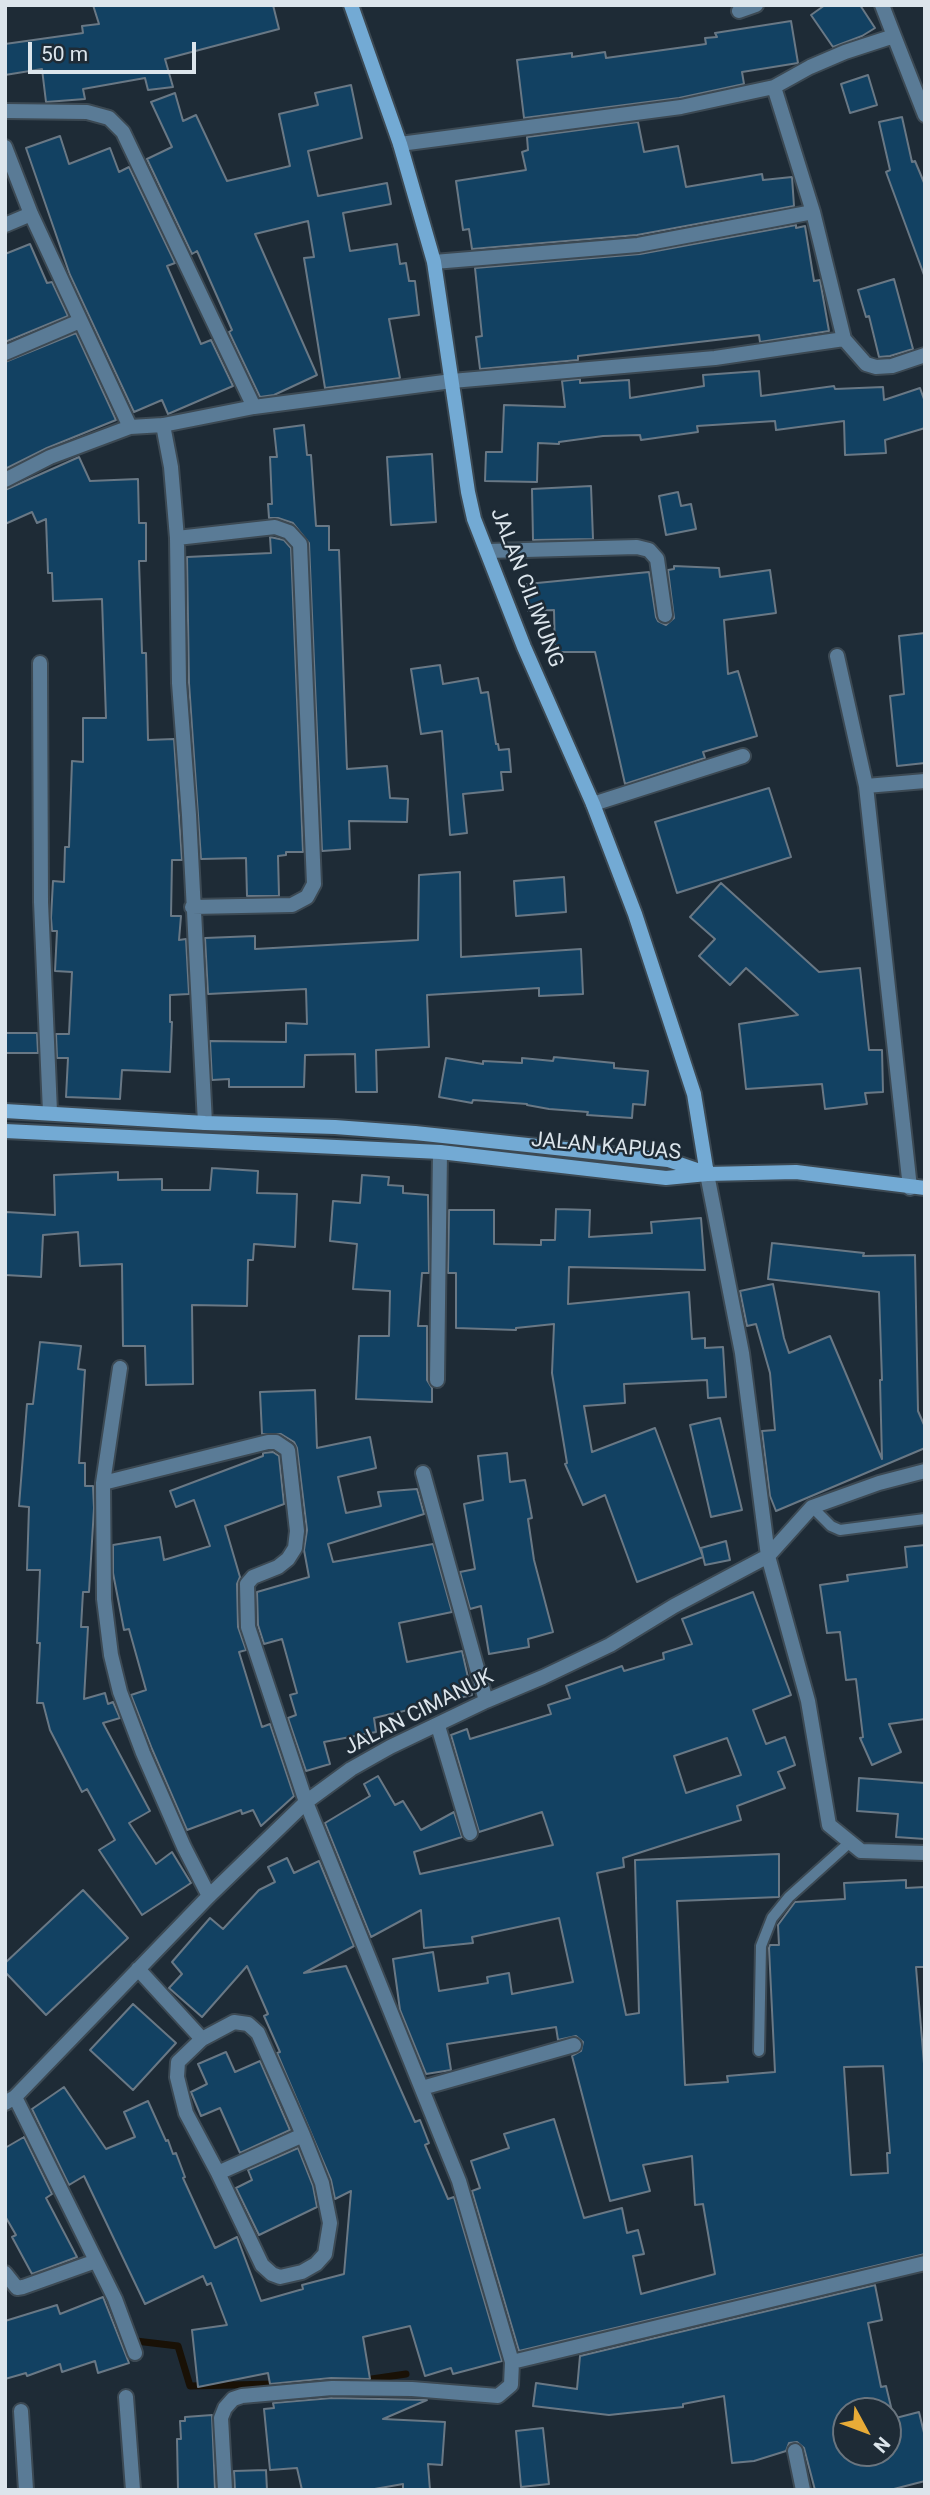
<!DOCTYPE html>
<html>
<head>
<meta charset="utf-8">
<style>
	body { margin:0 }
	#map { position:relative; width:930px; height:2495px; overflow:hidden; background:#1e2b36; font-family:Roboto,sans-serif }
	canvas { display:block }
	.frame { position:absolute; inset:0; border:7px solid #dce5ec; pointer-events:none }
	.north { position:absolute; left:832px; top:2397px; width:70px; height:70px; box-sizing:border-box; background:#1e2b36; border:2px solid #6a757f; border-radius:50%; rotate:131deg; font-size:19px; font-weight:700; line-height:28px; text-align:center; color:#dce5ec }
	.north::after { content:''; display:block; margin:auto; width:24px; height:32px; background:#e8ab37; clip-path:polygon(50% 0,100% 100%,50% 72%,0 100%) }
	.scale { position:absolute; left:28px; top:42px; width:168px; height:32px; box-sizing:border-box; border:4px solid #dce5ec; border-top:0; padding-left:9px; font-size:21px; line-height:24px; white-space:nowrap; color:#dce5ec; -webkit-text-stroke:5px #1e2b36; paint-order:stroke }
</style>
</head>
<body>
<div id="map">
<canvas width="930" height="2495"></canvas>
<div class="frame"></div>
<div class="north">N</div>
<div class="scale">50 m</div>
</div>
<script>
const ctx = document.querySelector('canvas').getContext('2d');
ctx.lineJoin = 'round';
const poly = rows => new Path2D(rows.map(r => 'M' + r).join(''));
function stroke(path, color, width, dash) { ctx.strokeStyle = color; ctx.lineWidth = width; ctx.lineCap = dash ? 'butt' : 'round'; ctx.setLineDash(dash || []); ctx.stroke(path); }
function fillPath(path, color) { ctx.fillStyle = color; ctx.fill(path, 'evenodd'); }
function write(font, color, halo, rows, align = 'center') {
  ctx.font = font + ' Roboto,sans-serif'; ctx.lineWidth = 5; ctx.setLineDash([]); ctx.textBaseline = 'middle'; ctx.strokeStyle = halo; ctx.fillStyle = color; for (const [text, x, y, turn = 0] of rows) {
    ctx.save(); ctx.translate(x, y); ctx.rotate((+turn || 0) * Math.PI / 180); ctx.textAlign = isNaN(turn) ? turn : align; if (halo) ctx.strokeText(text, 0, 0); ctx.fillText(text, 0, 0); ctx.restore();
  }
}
stroke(poly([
	[136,2341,178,2346,190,2386,315,2383],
	[351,2382,406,2374]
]), '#191106', 7);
const building = poly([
	[93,5,273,5,279,29,165,59,173,87,148,90,145,78,83,89,85,99,46,102,42,69,5,75,5,44,83,33,82,26,99,24,93,5],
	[825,5,860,5,875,28,862,36,833,47,811,15,825,5],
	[791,21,798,63,742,72,744,84,679,98,524,118,517,60,572,53,572,57,605,52,606,58,706,44,705,38,717,37,715,33,791,21],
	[868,75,877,105,850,113,841,84,868,75],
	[351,85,362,138,308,151,318,196,387,183,391,204,343,213,350,251,397,244,400,264,406,263,409,281,415,281,419,315,389,319,400,378,325,388,304,258,314,257,308,221,255,234,317,375,274,395,260,397,229,332,232,330,197,251,192,254,147,159,172,147,151,102,175,93,183,121,196,115,227,181,290,166,279,114,318,105,315,93,351,85],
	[902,117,912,162,915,161,925,185,924,275,886,172,890,170,879,122,902,117],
	[638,122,644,152,678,146,686,187,762,174,763,180,792,177,794,206,637,235,472,249,469,229,463,230,456,181,526,170,522,152,528,150,527,137,638,122],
	[60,136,69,164,110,148,119,172,129,167,175,263,167,266,201,344,211,340,233,386,168,414,162,400,134,412,70,275,26,148,60,136],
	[796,225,796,228,805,226,814,281,820,280,829,331,760,342,759,335,578,356,578,360,480,369,476,337,482,336,475,268,640,254,796,225],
	[30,244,47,283,52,282,68,316,5,342,5,254,30,244],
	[894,279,913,349,890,356,879,357,869,316,866,317,858,290,894,279],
	[76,333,116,420,47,448,5,469,5,362,76,333],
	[759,371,761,396,834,386,835,389,883,387,884,400,920,388,925,402,925,428,885,440,886,453,845,455,844,421,776,430,775,421,697,426,698,432,641,440,640,435,603,436,559,442,559,444,538,443,537,482,485,481,486,452,502,452,504,405,565,407,562,381,580,379,580,383,629,380,630,398,704,386,703,375,759,371],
	[304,425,307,455,311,455,316,526,329,526,329,550,339,550,347,769,387,766,390,798,408,799,407,822,349,821,350,849,322,851,309,543,293,523,278,518,269,518,268,504,272,504,270,457,277,457,274,429,304,425],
	[432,454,436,522,391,525,387,457,432,454],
	[79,457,90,481,138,479,139,523,146,523,146,561,139,561,142,653,146,653,148,740,174,739,179,816,182,860,172,860,171,916,181,916,179,940,186,939,189,994,170,995,170,1022,172,1022,170,1072,122,1070,120,1099,66,1097,68,1058,57,1058,56,1034,69,1034,72,972,55,971,57,931,52,931,51,918,53,881,64,882,65,847,69,847,72,761,83,762,83,718,106,718,102,599,53,601,52,573,48,573,46,519,37,523,32,512,5,524,5,490,79,457],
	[591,486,593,539,533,540,532,489,591,486],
	[678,492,681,506,691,504,696,529,666,535,659,496,678,492],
	[270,537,284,540,291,548,303,852,286,852,286,855,278,856,279,896,247,896,246,858,201,859,189,683,187,557,271,553,270,537],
	[674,566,719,568,720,577,770,570,776,613,724,620,728,674,738,671,757,736,703,752,705,758,625,784,595,652,555,652,554,610,528,611,527,584,649,572,656,617,658,621,666,625,674,618,668,570,674,569,674,566],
	[925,633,925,763,897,766,890,696,904,694,899,636,925,633],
	[440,665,443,684,478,678,481,693,488,692,496,744,498,744,499,750,509,749,511,772,501,772,503,790,463,794,467,833,450,835,442,731,421,734,411,669,440,665],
	[769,788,791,857,677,893,655,822,769,788],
	[460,872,461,957,581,949,583,994,539,996,539,988,427,995,429,1047,376,1050,377,1092,356,1092,355,1054,305,1055,304,1087,229,1087,229,1079,212,1080,210,1041,286,1042,286,1023,307,1024,306,989,208,994,205,938,255,936,255,949,418,940,419,875,460,872],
	[564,877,566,912,516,916,514,881,564,877],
	[721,883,819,972,860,968,869,1050,882,1050,883,1092,865,1093,867,1104,825,1109,822,1084,746,1089,739,1024,798,1015,746,968,730,985,699,956,715,939,690,917,721,883],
	[5,1033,37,1033,38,1053,5,1053,5,1033],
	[554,1057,614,1063,614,1068,648,1071,645,1105,633,1104,632,1118,587,1115,588,1112,549,1109,527,1105,527,1104,473,1100,472,1103,439,1097,446,1058,483,1064,483,1061,522,1063,522,1058,553,1061,554,1057],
	[212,1168,258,1171,257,1193,297,1194,295,1247,254,1244,253,1260,248,1260,247,1306,192,1305,193,1384,146,1385,145,1346,123,1346,122,1264,80,1266,78,1232,43,1235,41,1277,5,1275,6,1212,55,1215,54,1175,118,1172,118,1180,162,1179,162,1190,210,1190,212,1168],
	[362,1175,389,1177,388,1185,403,1186,403,1193,428,1195,429,1273,422,1273,418,1326,427,1326,427,1380,432,1388,432,1402,356,1399,359,1336,389,1336,390,1291,353,1289,357,1244,330,1241,333,1201,360,1203,362,1175],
	[556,1209,590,1210,589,1237,652,1233,651,1222,701,1218,705,1270,569,1267,568,1304,689,1292,692,1339,705,1338,705,1348,723,1347,726,1397,708,1398,707,1380,624,1384,625,1403,584,1406,592,1452,655,1428,703,1557,637,1582,605,1495,583,1505,565,1464,567,1463,552,1373,554,1324,516,1328,516,1330,456,1328,456,1273,448,1273,449,1210,494,1210,494,1244,541,1245,541,1240,555,1240,556,1209],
	[772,1243,864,1253,863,1256,915,1255,918,1411,925,1427,925,1448,776,1511,770,1496,762,1431,775,1430,770,1373,756,1324,747,1326,740,1291,773,1284,784,1338,789,1353,830,1336,882,1459,880,1380,882,1380,879,1292,768,1279,772,1243],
	[40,1342,81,1346,78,1369,85,1370,79,1463,85,1463,85,1486,93,1486,94,1508,89,1592,83,1592,81,1627,88,1627,84,1699,105,1693,108,1704,113,1702,120,1718,103,1723,150,1811,129,1823,156,1864,172,1852,191,1883,142,1915,99,1850,115,1840,87,1789,82,1792,50,1730,43,1703,37,1703,40,1643,37,1643,40,1570,27,1570,29,1507,19,1506,27,1404,33,1404,40,1342],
	[315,1390,317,1448,370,1437,376,1468,338,1477,346,1513,381,1506,378,1492,417,1489,424,1514,328,1544,333,1562,433,1544,452,1612,399,1623,407,1662,462,1651,472,1695,374,1718,376,1732,324,1742,330,1764,306,1771,288,1718,296,1715,290,1695,297,1693,282,1639,264,1644,258,1625,257,1592,309,1577,304,1550,307,1530,297,1448,294,1442,281,1434,262,1434,260,1392,315,1390],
	[720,1418,742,1510,711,1517,690,1425,720,1418],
	[273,1452,279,1456,284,1504,225,1526,240,1577,237,1584,238,1627,246,1650,239,1652,262,1727,270,1724,294,1796,261,1826,253,1810,242,1814,241,1810,187,1830,152,1749,131,1695,146,1690,129,1629,124,1630,113,1573,113,1545,160,1537,164,1560,210,1546,194,1500,176,1507,170,1491,263,1456,263,1453,273,1452],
	[507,1453,510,1482,525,1480,532,1518,528,1519,534,1560,553,1632,528,1639,529,1647,489,1654,481,1606,470,1609,460,1572,475,1569,464,1504,483,1500,478,1456,507,1453],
	[726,1541,730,1560,705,1565,701,1548,726,1541],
	[925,1545,925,1719,889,1724,901,1752,872,1765,860,1738,863,1737,856,1679,846,1680,840,1632,827,1633,820,1585,848,1581,847,1575,907,1567,905,1547,925,1545],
	[753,1592,791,1695,753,1710,766,1744,785,1737,795,1765,778,1772,785,1788,737,1806,741,1820,623,1858,624,1867,597,1873,626,2015,639,2013,635,1860,779,1854,779,1897,677,1901,685,2085,728,2082,727,2076,775,2072,769,1948,770,1945,779,1945,778,1925,795,1902,845,1899,844,1883,906,1880,906,1888,925,1887,925,1967,916,1967,925,2076,925,2254,519,2351,472,2191,480,2188,471,2161,509,2148,504,2134,554,2119,584,2218,622,2208,627,2233,638,2230,644,2254,633,2256,641,2294,715,2274,703,2204,695,2205,692,2156,643,2165,650,2191,610,2201,572,2056,581,2051,583,2042,576,2036,558,2040,556,2027,447,2044,451,2070,426,2074,400,2010,393,1959,433,1952,439,1991,488,1983,487,1977,509,1973,512,1994,573,1982,559,1918,472,1937,473,1943,424,1948,421,1910,371,1937,325,1823,370,1796,364,1784,378,1776,395,1805,403,1801,421,1830,454,1812,462,1837,414,1852,420,1874,553,1845,542,1812,479,1832,451,1735,467,1729,470,1739,551,1714,548,1705,570,1698,566,1686,622,1666,624,1671,664,1659,663,1653,692,1644,682,1619,753,1592],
	[727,1738,741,1775,686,1793,674,1756,727,1738],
	[883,2066,890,2153,887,2153,888,2173,851,2175,844,2067,883,2066],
	[859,1778,925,1783,925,1839,896,1837,898,1814,857,1811,859,1778],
	[287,1858,294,1873,319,1861,354,1946,304,1973,346,1966,415,2122,420,2120,429,2143,425,2145,448,2199,454,2197,502,2361,453,2374,451,2368,425,2376,410,2326,363,2337,370,2379,331,2378,270,2384,268,2373,198,2387,192,2330,227,2325,211,2283,207,2285,203,2276,145,2304,84,2176,69,2185,32,2109,64,2087,106,2149,135,2137,124,2112,148,2101,166,2141,168,2140,173,2154,176,2153,185,2177,183,2178,215,2248,237,2237,261,2301,303,2289,302,2285,344,2274,351,2191,335,2199,331,2180,277,2053,280,2052,264,2016,268,2014,247,1966,202,2017,169,1988,182,1974,172,1962,210,1918,223,1929,259,1890,275,1882,268,1867,287,1858],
	[83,1890,128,1938,46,2015,5,1972,5,1963,83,1890],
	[133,2004,176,2043,133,2090,90,2050,133,2004],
	[226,2052,235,2072,260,2061,290,2130,240,2153,220,2108,201,2116,191,2092,207,2084,198,2064,226,2052],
	[24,2137,52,2194,46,2198,77,2257,32,2274,12,2237,16,2235,5,2216,5,2148,24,2137],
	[298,2148,313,2186,317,2207,259,2235,236,2188,252,2180,248,2170,298,2148],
	[875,2285,882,2320,868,2323,881,2387,886,2386,892,2411,846,2411,846,2453,888,2453,888,2420,919,2412,925,2437,925,2481,890,2490,815,2490,804,2448,797,2442,789,2443,786,2451,754,2461,732,2463,724,2396,683,2404,683,2407,609,2415,533,2406,536,2383,577,2389,580,2356,875,2285],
	[103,2297,129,2363,98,2373,95,2361,62,2372,60,2364,27,2376,26,2373,5,2379,5,2321,57,2305,60,2314,103,2297],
	[332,2398,427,2400,383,2419,445,2422,442,2465,428,2464,430,2490,403,2490,403,2484,369,2490,302,2490,297,2468,270,2470,264,2409,274,2408,273,2403,332,2398],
	[212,2415,215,2490,178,2490,177,2439,181,2439,180,2421,185,2421,185,2417,212,2415],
	[543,2428,549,2484,521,2487,516,2431,543,2428],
	[266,2470,267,2490,235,2490,234,2471,266,2470]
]);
fillPath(building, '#124162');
stroke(building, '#697885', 2);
const lane = poly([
	[812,1507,831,1526,840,1530,925,1519],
	[759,2051,761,1946,772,1918,789,1897,849,1843]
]);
const street = poly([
	[882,5,894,36],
	[739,11,756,5],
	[774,87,813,212,844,339],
	[5,111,87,112,109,118,123,132,254,407],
	[400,144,681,107,774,87,810,67,845,52,894,36,925,115],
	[5,147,31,214,130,427],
	[5,225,31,214],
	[434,262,638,245,813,212],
	[5,353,80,321],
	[163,425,171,467,177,538,179,683,189,815,205,1123],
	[5,480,50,457,130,427,163,425,254,407,452,381,715,358,844,339,866,364,876,367,892,366,925,355],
	[177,538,275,527,289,532,300,544,314,884,307,897,292,905,192,907],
	[487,551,637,547,649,550,657,559,665,615],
	[837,656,866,786,910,1188],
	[40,663,41,902,50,1112],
	[866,786,925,781],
	[593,804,743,756],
	[707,1174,742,1353,768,1556,808,1701,829,1825,861,1851,925,1853],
	[120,1368,103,1483,104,1599,111,1655,120,1692,143,1753,184,1847,209,1896],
	[437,1380,440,1152],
	[423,1473,486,1701],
	[103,1483,268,1442,276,1442,288,1450,297,1531,295,1548,288,1559,278,1567,253,1577,247,1584,248,1627,306,1802,459,2181,512,2362,511,2385,498,2396,412,2389,332,2388,242,2396,233,2399,225,2408,221,2418,225,2490],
	[438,1726,470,1833],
	[138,1969,202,2039,178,2062,177,2077,186,2113,218,2173],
	[202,2039,234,2022,248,2024,258,2033,290,2105,303,2135,322,2183,330,2223,325,2254,316,2264,302,2272,280,2277,272,2274,262,2265,218,2173,303,2135],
	[422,2088,574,2045],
	[15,2097,115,2299,135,2353],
	[5,2103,15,2097,209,1896,306,1802,351,1769,390,1747,486,1701,543,1677,610,1645,674,1606,768,1556,812,1507,879,1483,925,1471],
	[5,2273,17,2288,23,2287,96,2261],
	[512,2362,925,2263],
	[126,2397,133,2490],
	[21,2411,26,2490],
	[795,2451,803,2490]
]);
const secondary = poly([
	[351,5,400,144,434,262,468,492,474,519,524,647,593,804,635,914,694,1094,707,1174],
	[5,1111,205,1123,335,1127,415,1133,668,1160,703,1172],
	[5,1131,440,1152,666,1178,707,1174,796,1172,925,1188]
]);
stroke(lane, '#3c4953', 14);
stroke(street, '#3c4953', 18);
stroke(secondary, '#3c4953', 18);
stroke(lane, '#5a7b96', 10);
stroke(street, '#5a7b96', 14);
stroke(secondary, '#73aad4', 14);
write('21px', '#dce5ec', '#1e2b36', [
	["JALAN CILIWUNG",526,588,69],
	["JALAN KAPUAS",606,1147,5],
	["JALAN CIMANUK",419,1713,-27]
]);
</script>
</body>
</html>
